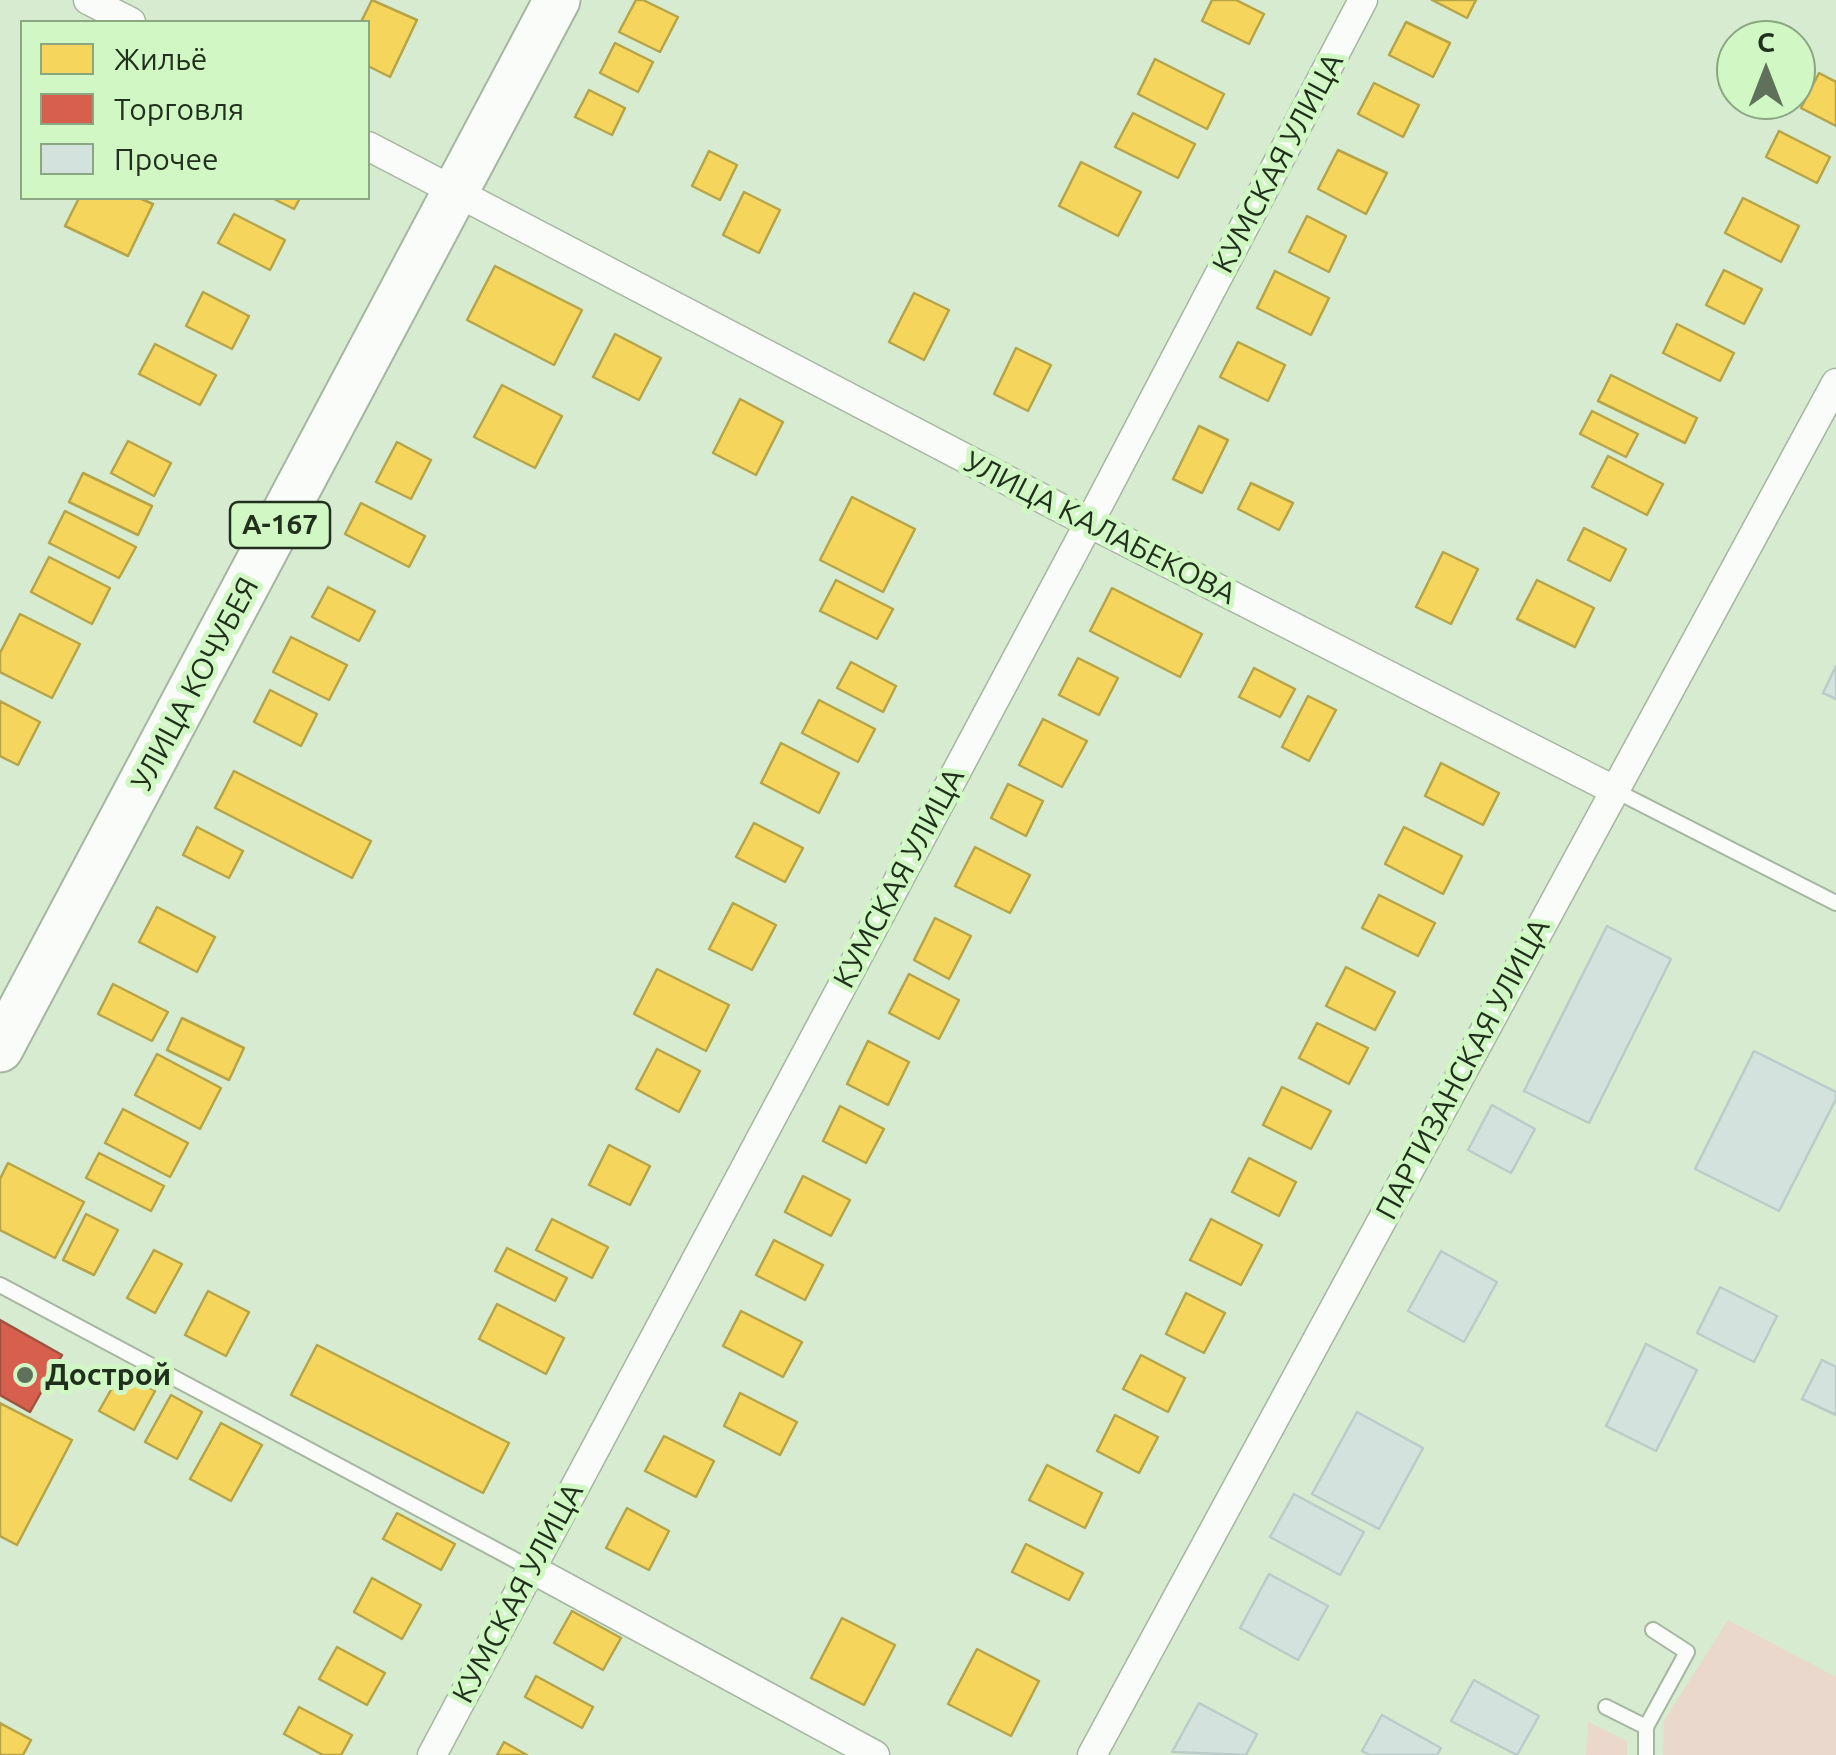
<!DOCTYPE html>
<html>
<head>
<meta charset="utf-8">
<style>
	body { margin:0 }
	#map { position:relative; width:1836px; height:1755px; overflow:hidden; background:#d6ebd0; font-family:Ubuntu,sans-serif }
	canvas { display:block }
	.legend { position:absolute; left:20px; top:20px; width:350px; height:180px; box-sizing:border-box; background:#d0f7c4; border:2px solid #8aa781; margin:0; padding:12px 18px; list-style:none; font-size:30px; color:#21301c }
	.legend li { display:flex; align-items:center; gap:20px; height:50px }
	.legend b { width:50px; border:2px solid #8aa781 }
	.north { position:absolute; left:1716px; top:20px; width:100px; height:100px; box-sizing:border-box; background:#d0f7c4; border:2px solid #8aa781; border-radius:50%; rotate:0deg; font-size:28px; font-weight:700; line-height:40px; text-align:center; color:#21301c }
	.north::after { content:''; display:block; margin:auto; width:35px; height:45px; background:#60715b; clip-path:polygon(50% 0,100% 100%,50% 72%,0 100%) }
</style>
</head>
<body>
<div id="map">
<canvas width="1836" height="1755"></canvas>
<ul class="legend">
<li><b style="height:28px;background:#f6d55c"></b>Жильё</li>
<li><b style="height:28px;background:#d6604d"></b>Торговля</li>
<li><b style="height:28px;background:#d3e2dd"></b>Прочее</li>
</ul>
<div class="north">С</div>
</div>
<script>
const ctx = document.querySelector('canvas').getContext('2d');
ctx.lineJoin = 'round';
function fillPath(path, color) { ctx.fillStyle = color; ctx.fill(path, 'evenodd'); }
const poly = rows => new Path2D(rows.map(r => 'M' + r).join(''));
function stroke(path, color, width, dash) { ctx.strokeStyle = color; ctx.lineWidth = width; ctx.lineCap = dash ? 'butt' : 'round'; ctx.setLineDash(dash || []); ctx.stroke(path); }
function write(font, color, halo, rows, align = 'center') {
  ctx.font = font + ' Ubuntu,sans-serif'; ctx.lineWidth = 10; ctx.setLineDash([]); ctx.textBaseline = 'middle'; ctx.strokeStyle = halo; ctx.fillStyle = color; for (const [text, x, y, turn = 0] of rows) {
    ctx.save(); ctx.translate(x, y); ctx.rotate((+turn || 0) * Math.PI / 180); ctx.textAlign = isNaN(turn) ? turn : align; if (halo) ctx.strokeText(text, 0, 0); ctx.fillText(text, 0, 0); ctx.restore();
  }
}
fillPath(poly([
	[1728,1620,1836,1677,1836,1755,1663,1755,1664,1721],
	[1588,1722,1627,1741,1627,1755,1586,1755]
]), '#ebd8cc');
const homes = poly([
	[372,0,417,20,390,77,368,66,368,22,361,22,372,0],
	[636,0,643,0,678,17,660,52,619,32,636,0],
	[1212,0,1236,0,1264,14,1249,44,1202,21,1212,0],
	[1432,0,1476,0,1467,18,1432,0],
	[1406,22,1450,43,1433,77,1389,55,1406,22],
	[615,43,653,62,638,92,600,73,615,43],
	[1155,59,1224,94,1207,129,1138,94,1155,59],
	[1819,73,1836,82,1836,126,1801,108,1819,73],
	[1374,83,1419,105,1403,137,1358,114,1374,83],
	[589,90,625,108,612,135,575,117,589,90],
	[1133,113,1195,144,1178,178,1115,147,1133,113],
	[1779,131,1830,157,1817,183,1766,157,1779,131],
	[1338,150,1387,173,1366,214,1318,189,1338,150],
	[709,151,737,165,720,200,692,186,709,151],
	[1081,162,1141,192,1118,236,1059,206,1081,162],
	[744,192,780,210,759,253,723,235,744,192],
	[79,198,139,198,153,204,128,256,65,226,79,198],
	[272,198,300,198,294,209,272,198],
	[1743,198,1799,226,1781,262,1725,233,1743,198],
	[234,214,285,240,270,270,218,243,234,214],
	[1307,216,1346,236,1329,272,1289,252,1307,216],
	[495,266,582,310,554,365,467,320,495,266],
	[1724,270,1762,289,1744,324,1706,305,1724,270],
	[1275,271,1329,298,1311,335,1257,308,1275,271],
	[203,292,249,316,232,349,186,326,203,292],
	[914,293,949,310,924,360,889,342,914,293],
	[1677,324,1734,353,1720,381,1663,353,1677,324],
	[615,334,661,358,639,400,593,377,615,334],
	[1238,342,1285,365,1268,401,1220,377,1238,342],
	[155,344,216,375,200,405,139,374,155,344],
	[1016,348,1051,365,1028,411,994,394,1016,348],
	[1611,375,1697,418,1685,443,1598,401,1611,375],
	[502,385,562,416,535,468,474,437,502,385],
	[740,399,783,422,756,475,713,453,740,399],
	[1592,411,1638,434,1626,457,1580,434,1592,411],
	[1199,426,1228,440,1202,493,1173,479,1199,426],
	[128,441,171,463,154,496,111,473,128,441],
	[397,442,431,460,411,499,376,482,397,442],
	[1608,456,1663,484,1647,515,1592,487,1608,456],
	[83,473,152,506,138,535,69,502,83,473],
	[1251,483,1293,503,1279,530,1238,509,1251,483],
	[852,497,915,529,883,592,820,560,852,497],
	[361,503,425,536,409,567,345,534,361,503],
	[65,511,136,547,119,578,49,543,65,511],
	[1584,528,1626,549,1610,581,1568,560,1584,528],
	[1443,552,1478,569,1451,624,1416,607,1443,552],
	[49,557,110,588,92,624,31,592,49,557],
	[836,580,893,609,877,639,820,611,836,580],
	[1537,580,1594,608,1575,647,1517,619,1537,580],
	[328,587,375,611,359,641,312,617,328,587],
	[1112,588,1202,634,1180,677,1090,631,1112,588],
	[20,614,80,644,52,698,0,672,0,653,20,614],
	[291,637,347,665,329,700,273,672,291,637],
	[1078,658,1118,678,1099,715,1059,695,1078,658],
	[851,662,896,686,883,712,837,688,851,662],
	[1254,668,1295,689,1280,717,1239,697,1254,668],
	[270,690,317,714,301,746,254,722,270,690],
	[1308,696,1336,710,1309,761,1282,747,1308,696],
	[819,700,875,729,858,762,802,733,819,700],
	[0,701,40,722,18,765,0,756,0,701],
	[1043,719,1087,741,1062,787,1019,765,1043,719],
	[781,743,839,773,819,813,761,783,781,743],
	[1441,763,1499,793,1483,825,1425,796,1441,763],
	[234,771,371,841,352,878,215,808,234,771],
	[1008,784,1043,801,1026,836,991,818,1008,784],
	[754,823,803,848,785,882,736,857,754,823],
	[197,827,243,851,229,878,183,855,197,827],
	[1404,827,1462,856,1443,894,1385,864,1404,827],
	[975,847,1030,875,1010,913,955,886,975,847],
	[1379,895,1435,923,1418,956,1362,928,1379,895],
	[733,903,776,925,752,970,709,949,733,903],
	[157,907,215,937,197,972,139,942,157,907],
	[935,918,971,936,949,979,914,960,935,918],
	[1346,967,1395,992,1375,1030,1326,1006,1346,967],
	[657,969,729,1005,706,1051,634,1014,657,969],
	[909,974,959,1000,939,1039,889,1013,909,974],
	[113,984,168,1012,152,1041,98,1014,113,984],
	[182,1018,244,1048,229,1080,167,1050,182,1018],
	[1317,1023,1368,1048,1349,1084,1299,1058,1317,1023],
	[868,1041,909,1062,888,1105,847,1084,868,1041],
	[657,1049,700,1071,679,1112,636,1089,657,1049],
	[157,1054,221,1088,200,1129,135,1095,157,1054],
	[1282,1087,1331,1111,1311,1149,1263,1125,1282,1087],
	[840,1106,884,1129,866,1163,823,1141,840,1106],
	[123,1109,188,1143,170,1177,105,1143,123,1109],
	[609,1145,650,1166,630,1205,589,1185,609,1145],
	[99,1153,164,1186,151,1211,86,1178,99,1153],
	[1249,1158,1296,1182,1279,1216,1232,1192,1249,1158],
	[8,1163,84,1202,55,1258,0,1230,0,1179,8,1163],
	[803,1176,850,1200,831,1236,785,1212,803,1176],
	[86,1214,118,1230,94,1275,63,1260,86,1214],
	[552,1219,608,1247,592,1278,536,1250,552,1219],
	[1211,1219,1262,1245,1241,1285,1190,1260,1211,1219],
	[774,1240,823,1265,805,1300,756,1275,774,1240],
	[507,1248,567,1278,555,1301,495,1271,507,1248],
	[154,1250,182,1264,155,1313,127,1298,154,1250],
	[208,1291,249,1312,226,1356,185,1335,208,1291],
	[1186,1293,1225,1313,1204,1353,1166,1334,1186,1293],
	[497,1304,564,1338,546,1374,479,1339,497,1304],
	[741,1311,802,1342,783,1377,723,1346,741,1311],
	[317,1345,509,1443,483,1493,291,1395,317,1345],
	[1141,1355,1185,1378,1168,1412,1123,1389,1141,1355],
	[121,1372,155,1391,134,1430,99,1411,121,1372],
	[740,1393,797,1422,780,1455,724,1426,740,1393],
	[171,1395,202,1412,177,1459,145,1442,171,1395],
	[0,1403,72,1440,17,1545,0,1536,0,1403],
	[1115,1415,1158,1437,1139,1473,1097,1451,1115,1415],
	[221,1423,262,1445,231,1501,190,1479,221,1423],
	[664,1436,714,1461,696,1497,645,1471,664,1436],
	[1047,1465,1102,1493,1085,1528,1029,1500,1047,1465],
	[627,1508,669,1531,649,1570,606,1548,627,1508],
	[397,1513,455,1544,441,1570,383,1539,397,1513],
	[1026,1544,1083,1573,1069,1600,1012,1572,1026,1544],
	[372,1578,421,1605,402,1639,354,1612,372,1578],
	[572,1611,621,1638,603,1670,554,1643,572,1611],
	[842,1618,895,1645,864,1705,811,1678,842,1618],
	[337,1647,385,1673,367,1705,319,1679,337,1647],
	[977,1649,1039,1681,1011,1736,948,1704,977,1649],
	[536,1676,593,1707,582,1728,525,1697,536,1676],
	[299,1707,352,1735,341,1755,323,1755,284,1734,299,1707],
	[0,1723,31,1740,23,1755,0,1755,0,1723],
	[504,1742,527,1755,497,1755,504,1742]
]);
fillPath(homes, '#f6d55c');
stroke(homes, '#b6a449', 2.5);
const shops = poly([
	[0,1320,62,1355,30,1412,0,1395,0,1320]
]);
fillPath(shops, '#d6604d');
stroke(shops, '#a0523e', 2.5);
const building = poly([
	[1836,666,1836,699,1823,693,1836,666],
	[1607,926,1671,959,1589,1123,1524,1091,1607,926],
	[1754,1051,1836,1092,1836,1099,1779,1211,1695,1169,1754,1051],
	[1492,1105,1535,1129,1511,1173,1468,1150,1492,1105],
	[1441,1251,1497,1282,1464,1342,1408,1311,1441,1251],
	[1720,1287,1777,1316,1754,1362,1697,1333,1720,1287],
	[1646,1344,1697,1370,1656,1451,1606,1426,1646,1344],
	[1822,1360,1836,1367,1836,1415,1802,1399,1822,1360],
	[1357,1412,1423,1448,1379,1529,1312,1494,1357,1412],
	[1294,1494,1364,1532,1340,1575,1270,1537,1294,1494],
	[1269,1574,1328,1606,1298,1660,1240,1628,1269,1574],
	[1474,1680,1539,1716,1517,1755,1451,1721,1474,1680],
	[1199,1703,1257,1734,1246,1755,1172,1752,1199,1703],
	[1382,1715,1441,1748,1437,1755,1370,1755,1362,1751,1382,1715]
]);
fillPath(building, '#d3e2dd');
stroke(building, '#bacbc8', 2.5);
const lane = poly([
	[1614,790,1836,903],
	[0,1285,530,1568],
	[1606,1707,1646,1727],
	[1646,1755,1646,1727,1687,1652,1653,1630]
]);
const street = poly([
	[88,0,131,22],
	[368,146,1089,523,1614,790],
	[530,1568,875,1755],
	[432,1755,1089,523,1363,0],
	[1092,1755,1836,383]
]);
const primary = poly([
	[0,1049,557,0]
]);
stroke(lane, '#a6b6a1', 18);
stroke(street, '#a6b6a1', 31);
stroke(primary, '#a6b6a1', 49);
stroke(lane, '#f9fcf8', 14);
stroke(street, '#f9fcf8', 28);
stroke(primary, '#f9fcf8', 45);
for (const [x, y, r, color] of [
	[25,1375,10,"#60715b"]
]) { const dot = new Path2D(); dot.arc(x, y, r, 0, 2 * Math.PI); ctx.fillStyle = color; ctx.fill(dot); stroke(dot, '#d0f7c4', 4); }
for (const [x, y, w] of [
	[280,525,100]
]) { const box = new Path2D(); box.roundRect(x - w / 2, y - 23, w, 46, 8); ctx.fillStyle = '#d0f7c4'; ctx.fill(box); stroke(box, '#21301c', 2.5); }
write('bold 28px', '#21301c', null, [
	["А-167",280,525]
]);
write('30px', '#21301c', '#d0f7c4', [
	["КУМСКАЯ УЛИЦА",1278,163,-62],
	["УЛИЦА КАЛАБЕКОВА",1100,528,27],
	["УЛИЦА КОЧУБЕЯ",195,684,-62],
	["КУМСКАЯ УЛИЦА",899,878,-62],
	["ПАРТИЗАНСКАЯ УЛИЦА",1463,1069,-62],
	["КУМСКАЯ УЛИЦА",518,1593,-62]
]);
write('bold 30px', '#21301c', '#d0f7c4', [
	["Дострой",45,1375]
], 'left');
</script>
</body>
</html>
